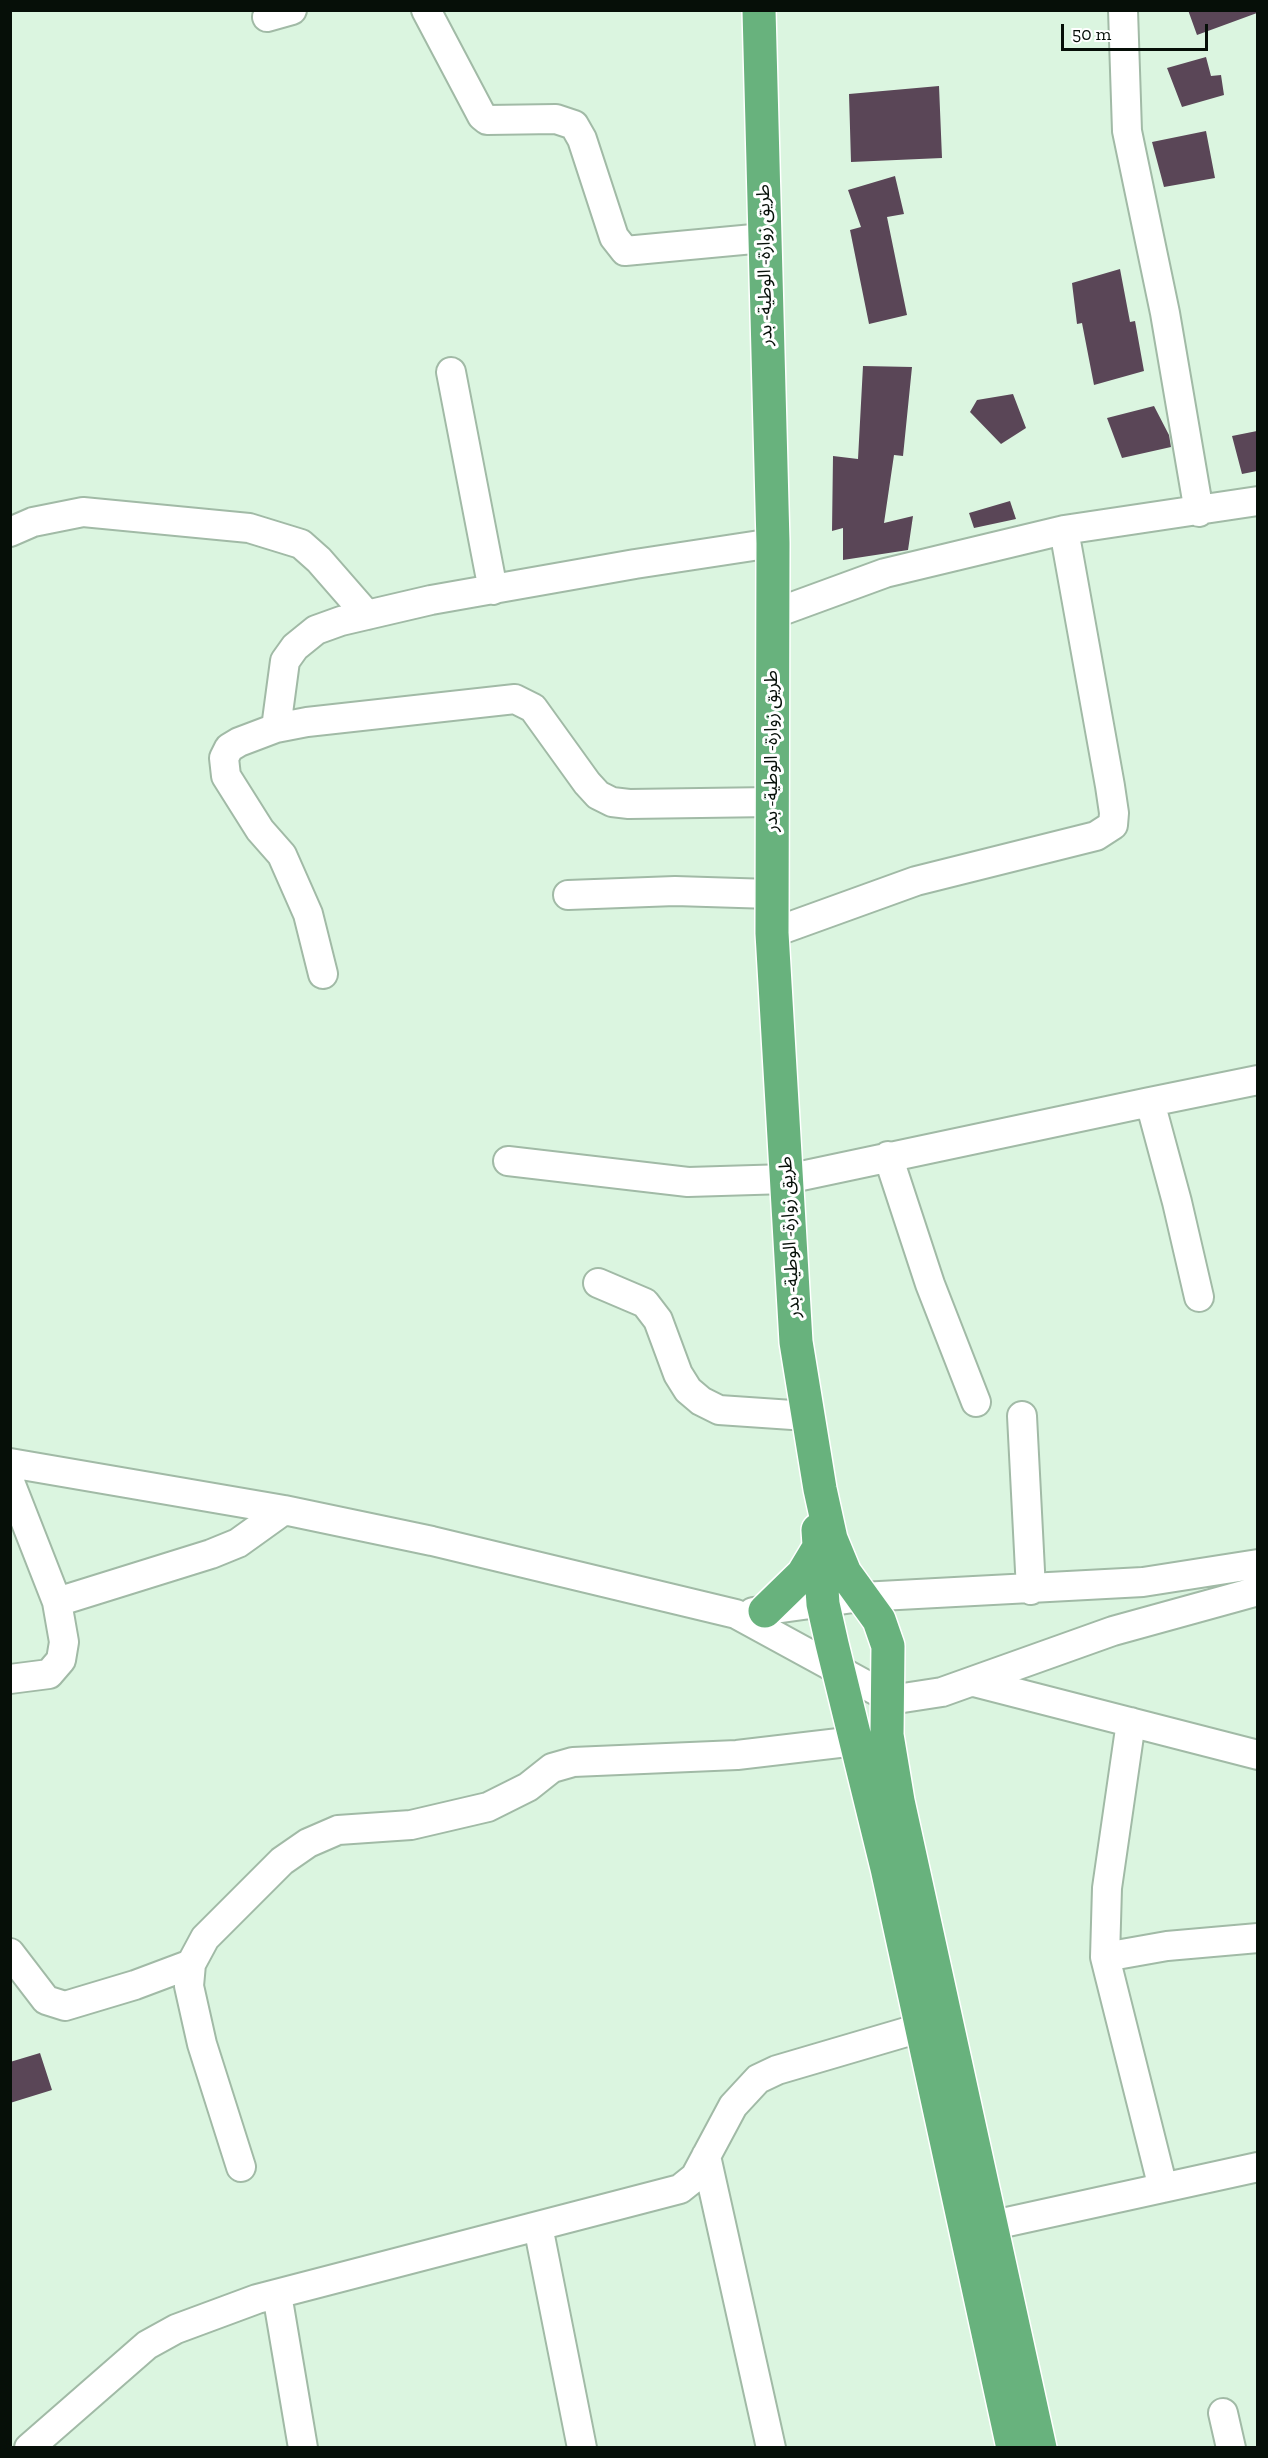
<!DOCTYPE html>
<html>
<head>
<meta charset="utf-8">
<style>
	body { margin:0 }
	#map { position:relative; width:1268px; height:2458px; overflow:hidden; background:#dbf5e0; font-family:"Zilla Slab",serif }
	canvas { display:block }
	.frame { position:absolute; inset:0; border:12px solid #060f08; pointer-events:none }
	.scale { position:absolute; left:1061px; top:24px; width:147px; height:27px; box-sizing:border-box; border:3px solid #060f08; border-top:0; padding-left:8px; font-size:18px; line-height:21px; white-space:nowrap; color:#060f08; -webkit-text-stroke:4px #fff; paint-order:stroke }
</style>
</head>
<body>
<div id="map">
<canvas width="1268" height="2458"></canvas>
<div class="frame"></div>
<div class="scale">50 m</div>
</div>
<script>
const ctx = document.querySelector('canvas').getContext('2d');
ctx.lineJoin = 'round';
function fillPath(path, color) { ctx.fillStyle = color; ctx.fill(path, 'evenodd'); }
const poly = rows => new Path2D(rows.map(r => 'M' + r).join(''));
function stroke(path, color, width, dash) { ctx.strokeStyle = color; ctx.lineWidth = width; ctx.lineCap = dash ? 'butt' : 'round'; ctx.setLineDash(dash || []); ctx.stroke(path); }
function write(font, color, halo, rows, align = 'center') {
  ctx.font = font + ' "Zilla Slab","Noto Sans Arabic",serif'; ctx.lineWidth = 6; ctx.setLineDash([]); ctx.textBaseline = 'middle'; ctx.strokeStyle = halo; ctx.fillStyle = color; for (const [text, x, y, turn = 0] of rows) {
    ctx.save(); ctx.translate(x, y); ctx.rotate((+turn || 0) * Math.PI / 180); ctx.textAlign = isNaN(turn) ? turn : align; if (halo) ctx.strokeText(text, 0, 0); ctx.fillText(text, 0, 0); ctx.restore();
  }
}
fillPath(poly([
	[1188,10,1257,10,1257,13,1197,35],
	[1206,57,1211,76,1221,75,1224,95,1182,107,1167,68],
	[939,86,942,158,851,162,849,94],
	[1206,131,1215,178,1164,187,1152,142],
	[895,176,904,214,887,217,907,315,869,324,850,230,861,227,848,190],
	[1120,269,1130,322,1135,321,1144,371,1094,385,1082,323,1077,324,1072,283],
	[863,366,912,367,903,456,894,455,884,523,913,516,908,550,843,560,843,528,832,531,833,456,858,459],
	[1013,394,1026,428,1001,444,970,412,977,400],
	[1154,406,1169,435,1171,447,1122,458,1107,418],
	[1257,431,1257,471,1242,474,1232,436],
	[1010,501,1016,519,974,528,969,513],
	[40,2053,52,2090,10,2103,10,2062]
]), '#5a4657');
const minor = poly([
	[426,10,482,116,487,120,556,119,574,125,582,139,614,237,625,251,764,238],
	[1123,10,1127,131,1165,313,1199,512],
	[267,17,292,10],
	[451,372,493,590],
	[10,532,33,522,83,512,249,528,301,544,319,560,367,615],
	[773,614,885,573,1064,530,1258,501],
	[276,728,285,661,295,647,316,630,341,621,431,600,635,564,773,543],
	[568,895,675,891,771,894],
	[772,933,916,881,1096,836,1113,825,1114,813,1110,786,1064,530],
	[323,974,308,914,282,855,260,830,226,776,224,758,229,748,239,742,276,728,307,722,515,699,533,708,587,783,598,795,612,802,629,804,772,802],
	[1150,1102,1258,1080],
	[888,1156,930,1284,976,1402],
	[508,1161,688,1182,787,1179,1150,1102,1177,1202,1199,1297],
	[598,1283,645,1303,658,1320,678,1374,688,1390,701,1401,719,1410,807,1416],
	[1022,1416,1031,1590],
	[10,1463,284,1510,432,1541,736,1614,888,1697,903,1698,942,1692,1113,1631,1258,1591],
	[10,1482,57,1602,64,1642,61,1660,49,1674,10,1679],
	[57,1602,211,1554,238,1543,284,1510],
	[753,1612,861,1597,1143,1582,1258,1564],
	[974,1682,1258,1755],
	[1131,1722,1107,1888,1105,1957,1163,2188],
	[10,1953,46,2000,65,2006,135,1985,191,1964],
	[1105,1957,1167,1946,1258,1938],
	[706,2156,771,2448],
	[241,2167,202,2044,189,1986,191,1964,205,1938,282,1861,308,1843,338,1830,411,1825,488,1807,528,1787,552,1768,573,1762,737,1755,856,1741],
	[538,2226,582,2448],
	[989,2226,1258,2167],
	[277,2294,303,2448],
	[1223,2413,1231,2448],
	[29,2448,147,2345,176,2329,257,2299,680,2189,695,2177,733,2106,758,2079,777,2070,920,2028]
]);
const highway = poly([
	[759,10,773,543,772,933,796,1342,820,1489,831,1539,845,1573,879,1620,888,1646,887,1735,898,1801,1040,2448],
	[818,1530,823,1604,832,1644,887,1868,1013,2448],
	[765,1611,803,1574,818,1549]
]);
stroke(minor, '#a1baa6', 32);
stroke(highway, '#fff', 36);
stroke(minor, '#fff', 28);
stroke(highway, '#68b27d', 33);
write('18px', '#060f08', '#fff', [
	["طريق زوارة- الوطية- بدر",765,265,-91],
	["طريق زوارة- الوطية- بدر",772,751,-90],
	["طريق زوارة- الوطية- بدر",790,1237,-93]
]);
</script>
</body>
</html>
